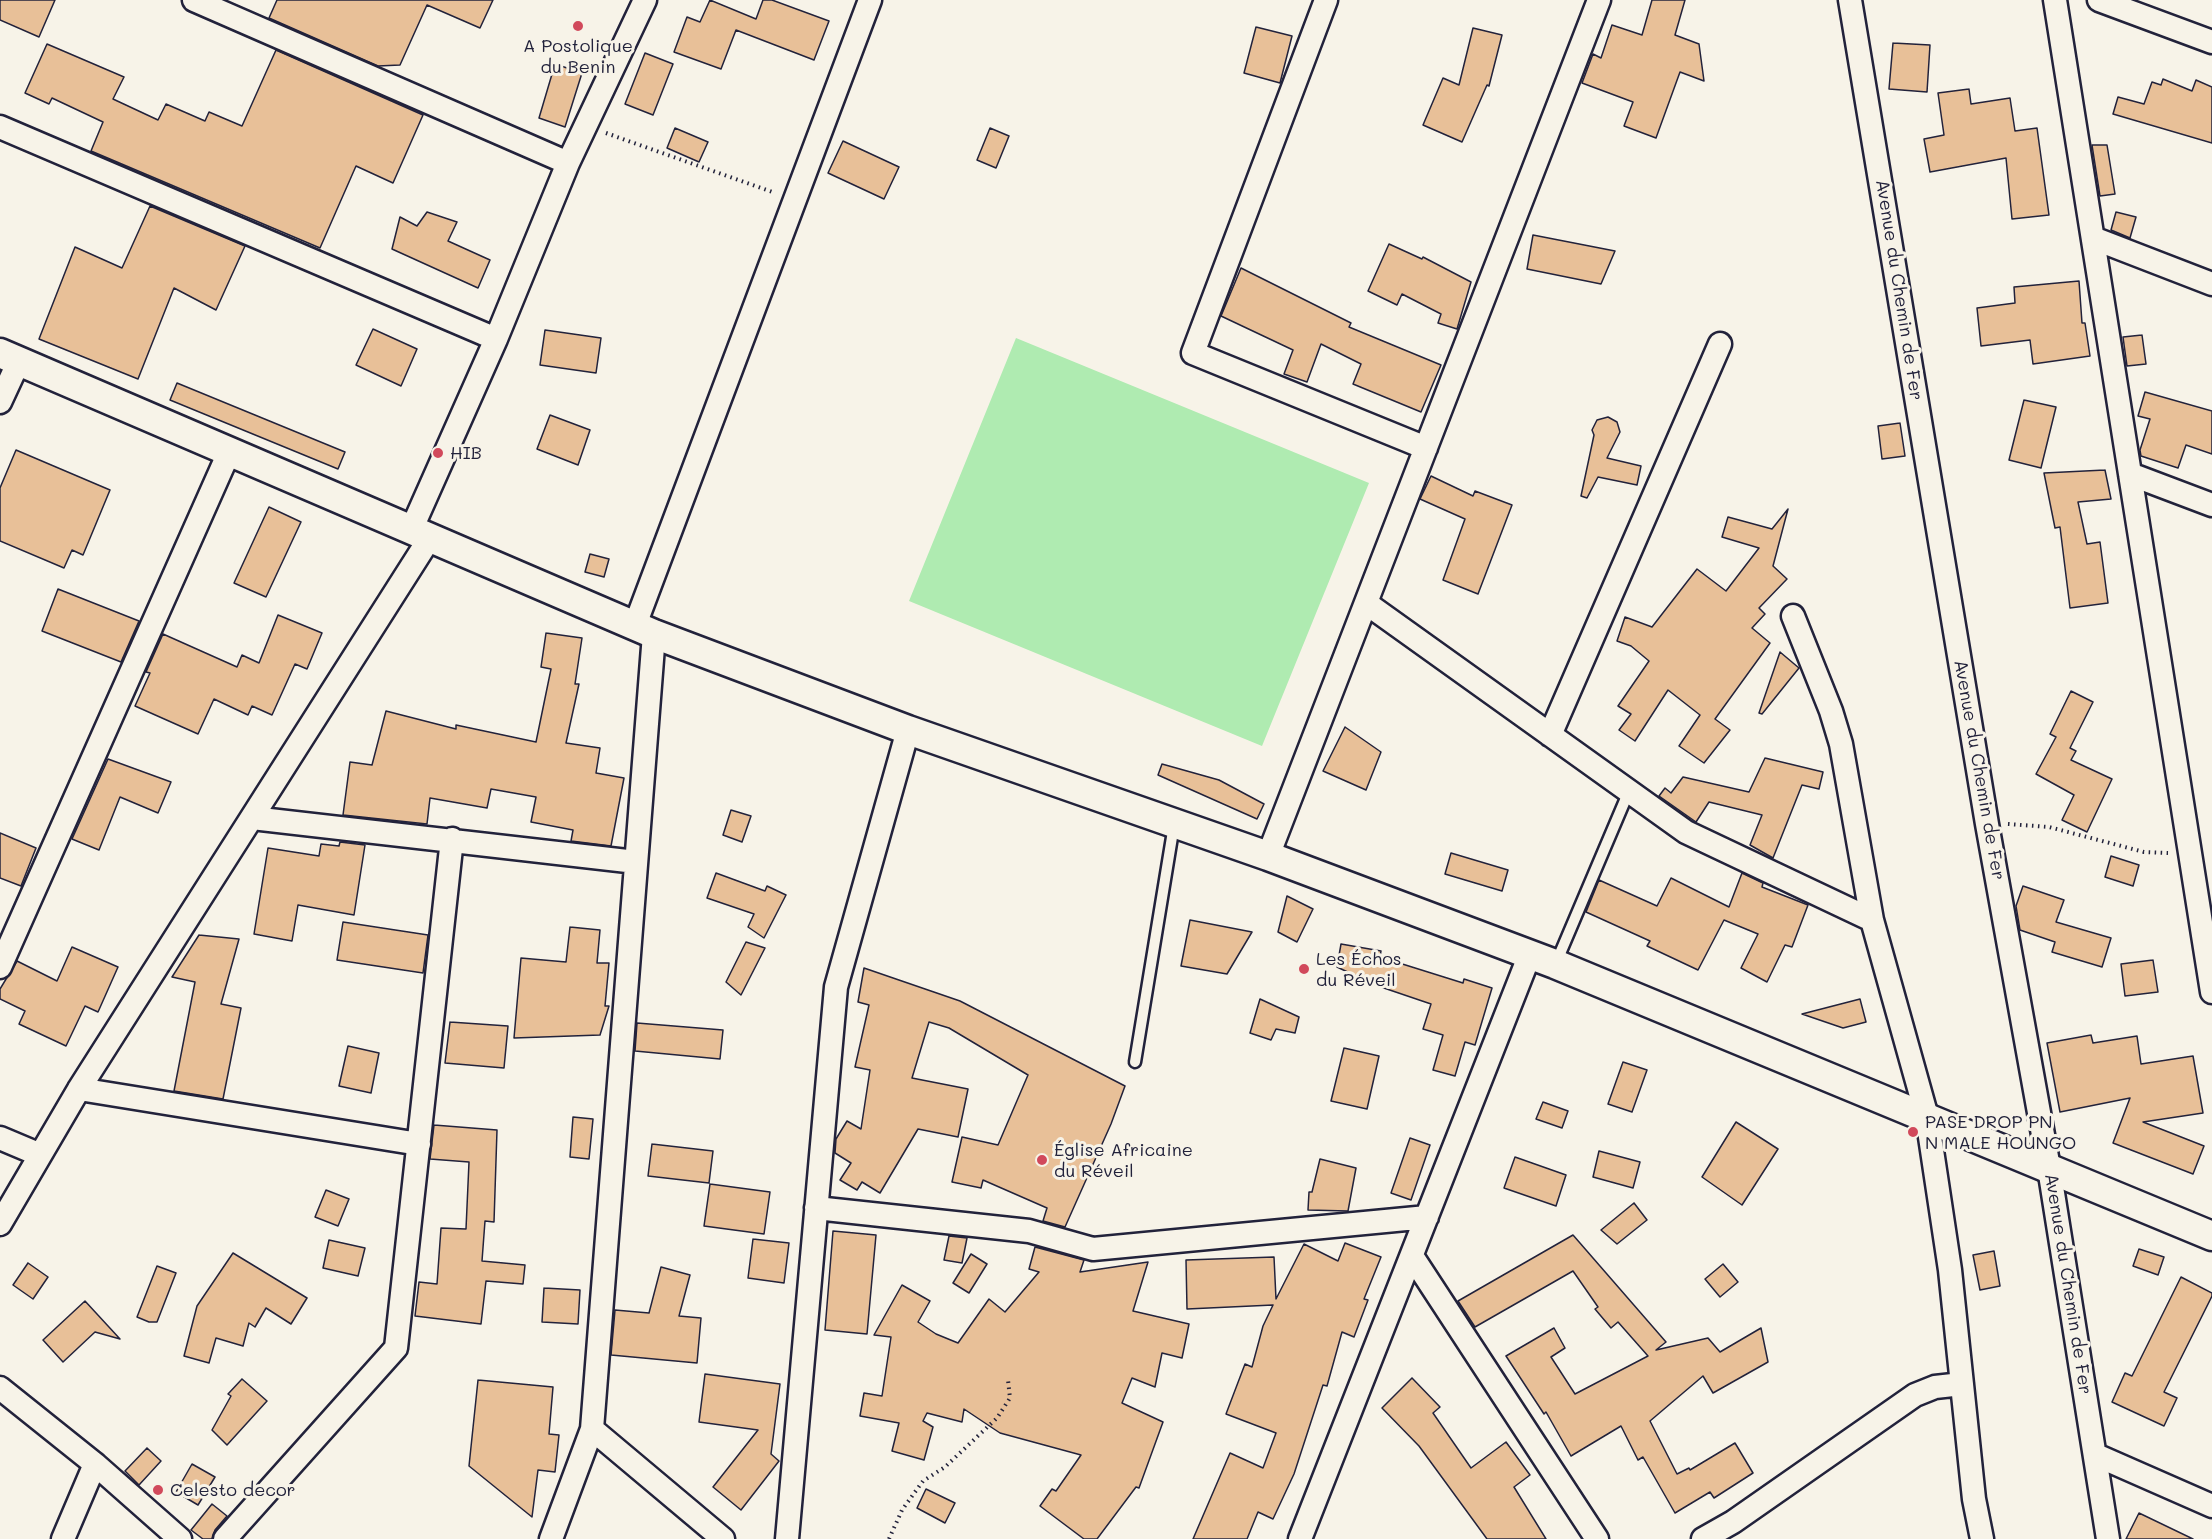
<!DOCTYPE html>
<html>
<head>
<meta charset="utf-8">
<style>
	body { margin:0 }
	canvas { display:block; background:#f7f3e8 }
</style>
</head>
<body>
<canvas width="2212" height="1539"></canvas>
<script>
const ctx = document.querySelector('canvas').getContext('2d');
ctx.lineJoin = 'round';
function fillPath(path, color) { ctx.fillStyle = color; ctx.fill(path, 'evenodd'); }
const poly = rows => new Path2D(rows.map(r => 'M' + r).join(''));
function stroke(path, color, width, dash) { ctx.strokeStyle = color; ctx.lineWidth = width; ctx.lineCap = dash ? 'butt' : 'round'; ctx.setLineDash(dash || []); ctx.stroke(path); }
function write(font, color, halo, rows, align = 'center') {
  ctx.font = font + ' Mali,sans-serif'; ctx.lineWidth = 6; ctx.setLineDash([]); ctx.textBaseline = 'middle'; ctx.strokeStyle = halo; ctx.fillStyle = color; for (const [text, x, y, turn = 0] of rows) {
    ctx.save(); ctx.translate(x, y); ctx.rotate((+turn || 0) * Math.PI / 180); ctx.textAlign = isNaN(turn) ? turn : align; if (halo) ctx.strokeText(text, 0, 0); ctx.fillText(text, 0, 0); ctx.restore();
  }
}
fillPath(poly([
	[1016,338,1369,483,1262,746,909,601]
]), '#afebb1');
const building = poly([
	[0,0,55,0,39,37,0,20,0,0],
	[277,0,493,0,480,28,427,5,400,65,378,66,269,18,277,0],
	[710,0,756,19,763,0,772,0,829,21,814,60,736,30,721,69,674,52,687,17,700,22,710,0],
	[1652,0,1685,0,1675,35,1699,44,1704,81,1680,72,1656,138,1624,126,1633,102,1582,83,1593,54,1601,58,1612,25,1642,35,1652,0],
	[1256,27,1292,36,1280,83,1244,73,1256,27],
	[1473,28,1502,35,1489,86,1487,85,1462,142,1423,125,1443,78,1459,85,1473,28],
	[1893,43,1930,45,1927,92,1889,89,1893,43],
	[47,44,124,77,113,99,158,120,166,104,205,121,209,112,242,126,276,50,423,115,393,183,356,166,320,248,91,151,103,122,52,98,49,104,25,93,47,44],
	[645,53,673,64,653,115,625,104,645,53],
	[555,64,582,73,565,127,539,118,555,64],
	[2163,79,2192,91,2196,80,2212,87,2212,143,2113,114,2118,97,2144,104,2152,82,2161,85,2163,79],
	[1969,89,1971,104,2010,98,2015,131,2037,128,2049,215,2012,219,2006,158,1930,172,1924,139,1944,135,1938,93,1969,89],
	[675,128,708,142,699,162,667,148,675,128],
	[990,128,1009,136,996,168,977,160,990,128],
	[843,141,899,167,884,199,828,173,843,141],
	[2092,145,2107,145,2115,194,2100,196,2092,145],
	[150,206,245,246,216,310,174,288,138,379,39,339,75,247,122,268,150,206],
	[427,212,457,222,448,241,490,260,478,288,392,249,400,217,417,226,427,212],
	[2116,212,2136,217,2130,238,2111,230,2116,212],
	[1533,235,1615,251,1601,284,1527,269,1533,235],
	[1389,244,1422,259,1423,257,1471,282,1457,329,1438,323,1441,314,1402,294,1397,305,1368,291,1389,244],
	[1241,268,1351,323,1349,327,1441,365,1421,412,1353,384,1361,364,1321,344,1307,382,1284,374,1293,350,1221,316,1241,268],
	[2079,281,2082,323,2085,323,2090,356,2033,364,2030,340,1981,346,1977,308,2015,303,2014,287,2079,281],
	[373,329,417,349,401,386,356,365,373,329],
	[545,330,601,338,596,373,540,365,545,330],
	[2142,335,2146,364,2127,366,2123,337,2142,335],
	[177,383,345,452,338,469,170,400,177,383],
	[2145,392,2212,411,2212,454,2186,445,2178,468,2141,456,2140,450,2150,419,2138,416,2145,392],
	[2024,400,2056,407,2041,468,2009,460,2024,400],
	[550,415,590,430,578,465,537,449,550,415],
	[1608,417,1617,422,1620,432,1607,458,1641,466,1637,485,1598,477,1587,498,1581,496,1594,435,1592,430,1597,420,1608,417],
	[1900,423,1905,456,1882,459,1878,426,1900,423],
	[16,450,110,490,83,555,72,550,64,568,0,541,0,488,16,450],
	[2105,470,2111,499,2078,502,2087,544,2100,542,2108,603,2070,608,2060,527,2055,528,2044,473,2105,470],
	[1431,476,1473,496,1475,491,1512,505,1478,594,1443,580,1465,519,1420,499,1431,476],
	[269,507,301,522,266,597,234,583,269,507],
	[1788,509,1773,566,1787,579,1759,608,1765,614,1752,628,1770,643,1715,719,1730,730,1704,763,1679,746,1700,715,1668,690,1635,741,1619,730,1631,714,1618,706,1649,661,1631,646,1617,641,1625,617,1652,627,1697,569,1726,591,1759,548,1722,537,1728,517,1772,529,1788,509],
	[590,554,609,559,604,577,585,572,590,554],
	[58,589,139,621,121,662,42,631,58,589],
	[278,615,322,633,307,669,295,664,272,715,252,706,248,715,214,699,198,734,135,706,150,673,146,672,163,634,237,667,242,655,259,663,278,615],
	[546,633,582,638,575,684,579,684,566,743,600,748,596,773,624,778,611,846,571,841,573,830,531,822,536,797,491,789,487,808,430,798,427,824,343,815,350,762,372,765,386,711,456,729,456,725,536,742,551,669,541,667,546,633],
	[1780,652,1799,668,1762,714,1759,713,1780,652],
	[2071,691,2093,702,2070,748,2076,751,2071,760,2112,779,2087,832,2062,820,2074,795,2036,774,2056,737,2050,734,2071,691],
	[1345,727,1381,752,1366,790,1323,771,1345,727],
	[1765,758,1823,772,1819,789,1802,785,1773,858,1750,845,1762,815,1709,802,1696,822,1659,796,1665,788,1671,793,1683,777,1749,792,1765,758],
	[108,759,171,782,158,813,120,797,99,850,72,839,108,759],
	[1162,764,1219,780,1264,804,1257,819,1158,775,1162,764],
	[731,810,751,816,742,842,723,835,731,810],
	[0,833,36,848,21,886,0,878,0,833],
	[340,842,365,845,354,915,298,905,292,941,254,934,268,848,319,856,321,844,339,846,340,842],
	[1451,853,1508,870,1502,891,1445,874,1451,853],
	[2111,856,2139,865,2133,886,2105,877,2111,856],
	[716,873,765,891,767,886,786,895,764,938,748,927,754,914,707,898,716,873],
	[1742,873,1763,883,1762,887,1808,905,1792,947,1785,945,1767,982,1741,968,1758,934,1724,920,1698,970,1647,946,1650,941,1586,912,1599,880,1657,906,1671,878,1729,907,1742,873],
	[2023,886,2064,900,2056,922,2111,938,2102,967,2052,952,2055,942,2020,930,2016,906,2023,886],
	[1287,896,1313,909,1297,942,1278,932,1287,896],
	[1190,920,1252,932,1227,974,1181,966,1190,920],
	[343,922,428,935,423,973,337,960,343,922],
	[570,927,600,930,597,963,609,963,605,1006,609,1006,600,1035,514,1038,521,958,566,962,570,927],
	[199,935,239,939,221,1004,241,1008,223,1099,174,1091,195,982,172,977,199,935],
	[746,942,765,948,741,995,726,982,746,942],
	[1341,944,1381,951,1380,957,1463,983,1464,979,1492,988,1475,1045,1465,1042,1455,1076,1433,1070,1443,1035,1423,1029,1431,1004,1375,985,1337,967,1341,944],
	[72,947,118,967,98,1012,85,1006,66,1046,19,1024,25,1011,0,999,0,989,17,961,57,981,72,947],
	[2153,960,2158,992,2125,996,2121,964,2153,960],
	[864,968,960,1001,1125,1086,1111,1124,1065,1227,1043,1221,1047,1208,983,1180,981,1188,952,1182,962,1137,998,1145,1028,1075,949,1028,929,1022,912,1078,968,1089,958,1137,918,1129,880,1193,862,1182,857,1190,840,1180,851,1163,835,1153,836,1139,847,1121,861,1129,870,1070,855,1067,869,1005,858,1002,864,968],
	[1260,999,1299,1017,1295,1033,1276,1029,1271,1040,1250,1033,1260,999],
	[1860,999,1866,1022,1843,1028,1802,1014,1860,999],
	[450,1022,508,1026,504,1068,445,1063,450,1022],
	[637,1023,723,1030,720,1059,635,1051,637,1023],
	[2091,1035,2093,1043,2137,1036,2141,1064,2193,1056,2203,1113,2143,1122,2204,1146,2193,1174,2113,1143,2130,1098,2060,1112,2047,1043,2091,1035],
	[348,1046,379,1053,371,1093,339,1086,348,1046],
	[1344,1048,1379,1056,1367,1109,1331,1101,1344,1048],
	[1623,1062,1647,1070,1632,1112,1608,1104,1623,1062],
	[1543,1102,1568,1111,1562,1128,1536,1119,1543,1102],
	[573,1117,593,1119,589,1159,570,1157,573,1117],
	[1736,1122,1778,1149,1742,1205,1702,1177,1736,1122],
	[434,1125,497,1130,494,1222,485,1221,482,1261,525,1265,523,1284,486,1281,481,1324,415,1316,419,1282,437,1284,441,1228,466,1229,469,1162,430,1159,434,1125],
	[1410,1138,1430,1145,1411,1200,1391,1193,1410,1138],
	[652,1144,713,1151,709,1183,648,1176,652,1144],
	[1599,1151,1640,1162,1633,1188,1593,1177,1599,1151],
	[1515,1157,1566,1175,1556,1206,1504,1188,1515,1157],
	[1320,1159,1356,1168,1348,1211,1308,1210,1309,1192,1312,1192,1320,1159],
	[710,1184,770,1192,764,1234,704,1226,710,1184],
	[326,1190,349,1199,338,1226,315,1217,326,1190],
	[1634,1203,1647,1220,1617,1244,1601,1230,1634,1203],
	[833,1231,876,1235,867,1334,825,1330,833,1231],
	[1573,1235,1666,1342,1656,1350,1708,1338,1720,1352,1761,1328,1768,1362,1713,1393,1703,1376,1650,1421,1677,1474,1689,1468,1690,1470,1735,1443,1753,1473,1714,1498,1710,1492,1675,1513,1643,1457,1638,1460,1621,1426,1571,1456,1546,1412,1544,1414,1506,1356,1554,1328,1565,1348,1551,1357,1575,1394,1648,1356,1618,1322,1611,1328,1595,1309,1598,1307,1573,1271,1475,1327,1458,1301,1573,1235],
	[949,1236,967,1238,962,1263,944,1260,949,1236],
	[753,1239,789,1243,784,1283,748,1278,753,1239],
	[329,1240,365,1248,358,1276,323,1268,329,1240],
	[1345,1243,1381,1257,1364,1299,1368,1300,1354,1337,1342,1332,1327,1386,1323,1385,1294,1474,1273,1519,1258,1512,1247,1539,1193,1539,1230,1453,1263,1468,1276,1433,1226,1414,1245,1364,1252,1367,1263,1326,1273,1305,1187,1309,1186,1260,1274,1257,1276,1299,1304,1244,1338,1261,1345,1243],
	[1035,1247,1084,1260,1080,1272,1148,1262,1133,1311,1189,1324,1182,1358,1162,1353,1155,1387,1132,1378,1122,1403,1163,1422,1139,1488,1136,1487,1097,1539,1084,1539,1040,1506,1052,1489,1056,1491,1081,1455,1000,1433,964,1409,962,1422,927,1413,923,1421,933,1427,924,1460,892,1451,899,1423,860,1416,864,1393,882,1396,891,1337,874,1335,902,1285,930,1301,918,1322,936,1334,958,1343,989,1299,1005,1312,1039,1272,1029,1269,1035,1247],
	[2139,1249,2164,1257,2158,1275,2133,1266,2139,1249],
	[1994,1251,2000,1286,1980,1290,1973,1255,1994,1251],
	[233,1253,307,1298,291,1324,266,1308,255,1327,249,1323,243,1346,216,1338,209,1363,184,1356,197,1306,233,1253],
	[971,1254,987,1264,969,1293,953,1283,971,1254],
	[28,1263,48,1277,33,1299,13,1285,28,1263],
	[1723,1264,1738,1282,1720,1297,1705,1279,1723,1264],
	[157,1266,176,1273,157,1322,149,1322,137,1317,157,1266],
	[661,1267,690,1275,679,1316,701,1318,697,1363,611,1355,615,1310,649,1313,661,1267],
	[2181,1277,2212,1293,2212,1296,2164,1392,2177,1398,2164,1426,2112,1402,2125,1373,2132,1376,2181,1277],
	[544,1288,580,1290,578,1324,542,1322,544,1288],
	[85,1301,120,1339,95,1332,63,1362,43,1340,85,1301],
	[705,1374,780,1384,771,1454,779,1461,741,1510,713,1487,758,1430,699,1422,705,1374],
	[1412,1378,1440,1407,1433,1413,1471,1468,1506,1442,1530,1475,1514,1487,1546,1539,1487,1539,1419,1446,1382,1408,1412,1378],
	[242,1379,267,1401,227,1445,212,1430,231,1396,228,1394,242,1379],
	[478,1380,553,1387,549,1434,559,1435,555,1472,538,1470,532,1517,469,1466,478,1380],
	[147,1448,161,1461,139,1485,125,1471,147,1448],
	[192,1464,215,1477,198,1505,176,1492,192,1464],
	[926,1489,955,1503,945,1523,917,1508,926,1489],
	[212,1504,227,1516,215,1530,212,1539,203,1539,191,1530,212,1504],
	[2139,1513,2193,1539,2126,1539,2139,1513]
]);
fillPath(building, '#e8c098');
stroke(building, '#22223b', 1.5);
const service = poly([
	[1556,963,1629,791],
	[1135,1062,1174,825]
]);
const minor = poly([
	[194,0,568,163],
	[1326,0,1193,353,1426,448],
	[1850,0,1987,824,2049,1168,2108,1539],
	[2055,0,2212,992],
	[2099,0,2212,42],
	[0,127,496,339],
	[2093,238,2212,284],
	[0,402,19,361],
	[2130,474,2212,505],
	[412,528,496,339,568,163,645,0],
	[1366,603,1686,832,1872,920],
	[1793,616,1831,711,1841,744,1872,920,1927,1117,1950,1270,1974,1499,1982,1539],
	[635,625,870,0],
	[1550,735,1720,344],
	[252,818,636,862],
	[1268,856,1599,0],
	[0,967,230,450],
	[79,1089,419,1144],
	[0,1138,38,1154],
	[816,1208,1029,1231,1093,1249,1427,1217],
	[0,1224,79,1089,431,536],
	[1412,1256,1597,1539],
	[0,1388,95,1464,180,1539],
	[592,1429,723,1539],
	[2096,1455,2212,1506],
	[63,1539,95,1464],
	[225,1539,396,1348,452,839],
	[551,1539,592,1429,654,634],
	[787,1539,836,987,908,730],
	[1300,1539,1530,954],
	[1703,1539,1733,1522,1915,1395,1935,1387,1962,1384]
]);
const tertiary = poly([
	[0,353,654,634,908,730,1268,856,1555,964,2212,1236]
]);
stroke(service, '#22223b', 15);
stroke(minor, '#22223b', 27);
stroke(tertiary, '#22223b', 33);
stroke(poly([
	[606,133,775,193],
	[2008,824,2049,827,2144,852,2168,853],
	[889,1539,902,1510,923,1481,945,1467,997,1418,1010,1398,1008,1380]
]), '#22223b', 4, [1.5, 4.5]);
stroke(service, '#f7f3e8', 10);
stroke(minor, '#f7f3e8', 22);
stroke(tertiary, '#f7f3e8', 28);
for (const [x, y, r, color] of [
	[578,26,6,"#d1495b"],
	[438,453,6,"#d1495b"],
	[1304,969,6,"#d1495b"],
	[1913,1132,6,"#d1495b"],
	[1042,1160,6,"#d1495b"],
	[158,1490,6,"#d1495b"]
]) { const dot = new Path2D(); dot.arc(x, y, r, 0, 2 * Math.PI); ctx.fillStyle = color; ctx.fill(dot); stroke(dot, '#f7f3e8', 2); }
write('18px', '#22223b', '#f7f3e8', [
	["A Postolique",578,46,"center"],
	["du Benin",578,67,"center"],
	["HIB",450,453],
	["Les Échos",1316,959],
	["du Réveil",1316,980],
	["PASE DROP PN",1925,1122],
	["N MALE HOUNGO",1925,1143],
	["Église Africaine",1054,1150],
	["du Réveil",1054,1171],
	["Celesto decor",170,1490]
], 'left');
write('18px', '#22223b', '#f7f3e8', [
	["Avenue du Chemin de Fer",1899,290,81],
	["Avenue du Chemin de Fer",1979,770,80],
	["Avenue du Chemin de Fer",2068,1284,81]
]);
</script>
</body>
</html>
